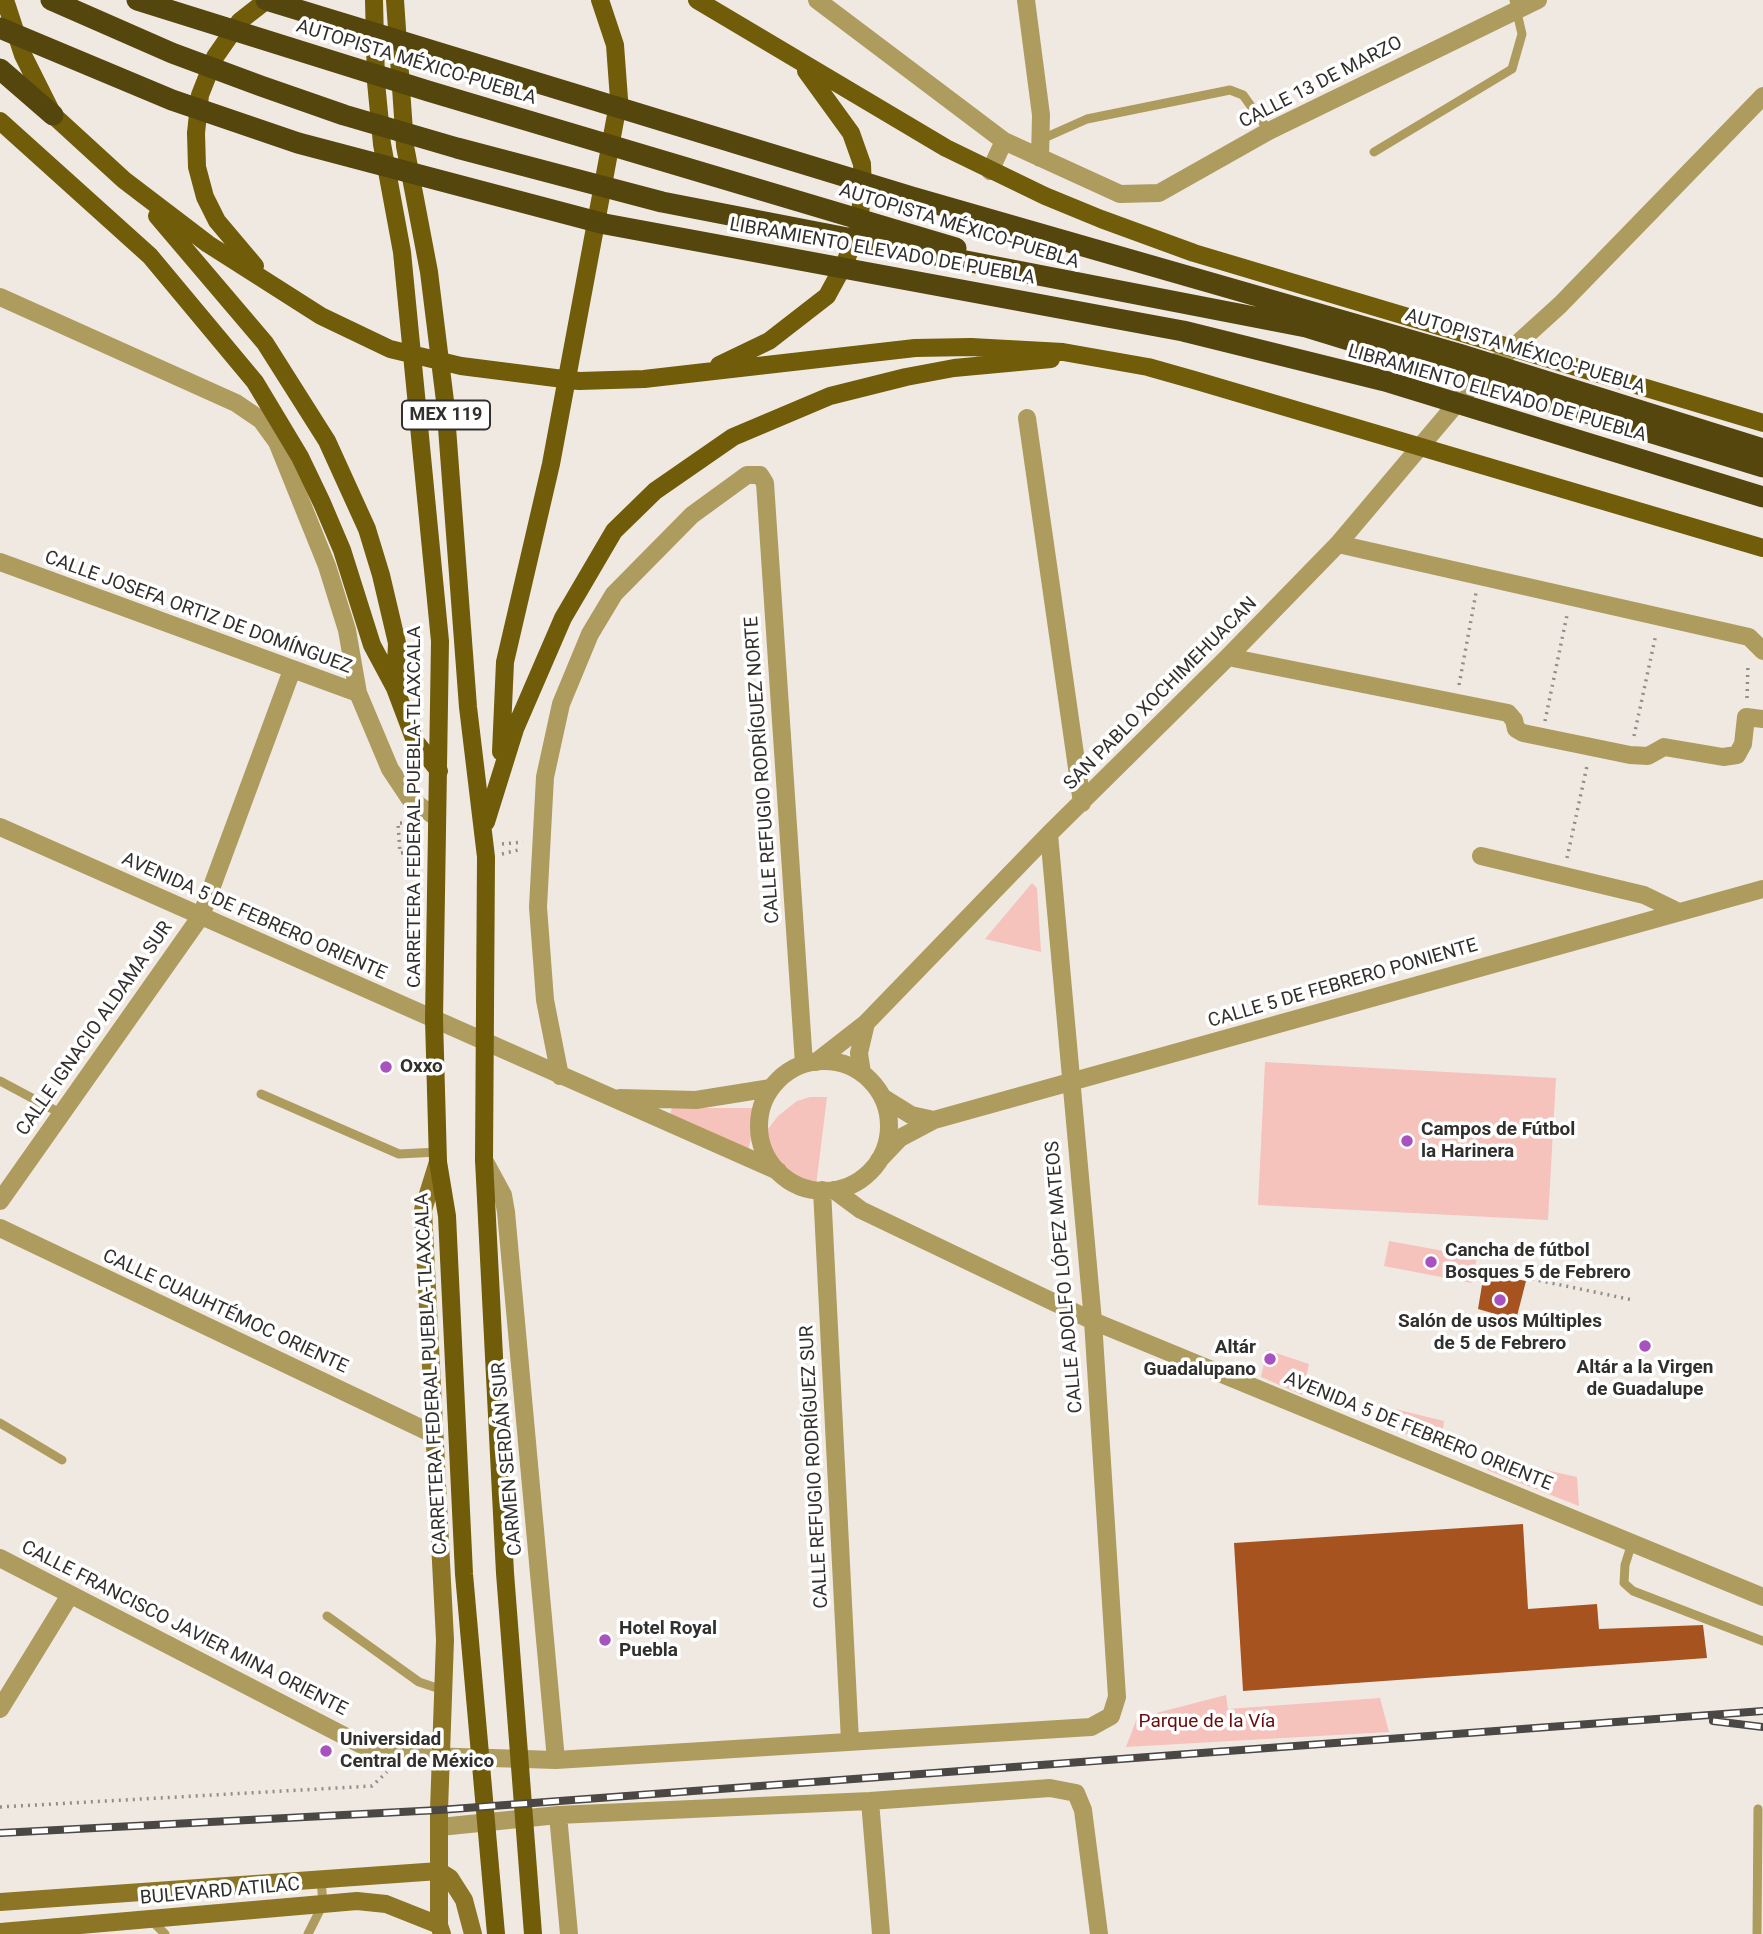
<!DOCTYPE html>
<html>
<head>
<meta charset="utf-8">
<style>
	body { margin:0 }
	canvas { display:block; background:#efe9e2 }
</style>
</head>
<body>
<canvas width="1763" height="1934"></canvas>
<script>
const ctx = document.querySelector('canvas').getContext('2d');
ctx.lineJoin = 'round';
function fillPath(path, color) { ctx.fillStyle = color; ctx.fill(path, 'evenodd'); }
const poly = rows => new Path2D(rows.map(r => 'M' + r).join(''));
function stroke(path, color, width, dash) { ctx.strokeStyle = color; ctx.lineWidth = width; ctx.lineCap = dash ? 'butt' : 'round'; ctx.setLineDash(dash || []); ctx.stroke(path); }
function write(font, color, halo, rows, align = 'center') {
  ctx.font = font + ' Roboto,sans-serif'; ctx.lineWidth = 7; ctx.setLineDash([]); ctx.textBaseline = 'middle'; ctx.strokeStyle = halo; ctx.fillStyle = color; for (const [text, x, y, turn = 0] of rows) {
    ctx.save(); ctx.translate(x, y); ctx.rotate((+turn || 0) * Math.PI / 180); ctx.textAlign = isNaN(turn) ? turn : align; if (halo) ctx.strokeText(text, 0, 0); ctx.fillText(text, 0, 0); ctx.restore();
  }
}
fillPath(poly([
	[1032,883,1037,888,1041,952,985,939],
	[1265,1062,1556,1078,1548,1220,1258,1205],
	[810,1097,827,1097,816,1186,799,1182,785,1173,765,1145,768,1129,778,1116,797,1101],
	[672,1108,758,1108,747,1155,668,1120],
	[1389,1241,1477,1257,1472,1283,1384,1266],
	[1267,1350,1309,1364,1302,1395,1261,1377],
	[1391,1408,1444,1421,1441,1446,1384,1427],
	[1492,1458,1577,1477,1579,1506,1487,1470],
	[1226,1695,1228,1709,1380,1698,1389,1732,1126,1747,1137,1718]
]), '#f6c2bc');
fillPath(poly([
	[1484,1273,1526,1281,1516,1320,1478,1309],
	[1523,1524,1528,1609,1597,1604,1599,1629,1703,1625,1707,1658,1243,1691,1234,1543]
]), '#a65320');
stroke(poly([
	[1459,685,1476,593],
	[1747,698,1748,663],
	[1545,721,1567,615],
	[1634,736,1656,634],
	[409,823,398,823,400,853,418,851],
	[502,844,523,842],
	[502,854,522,849],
	[1567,858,1587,766],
	[1532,1279,1633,1300],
	[0,1807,372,1786,387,1772]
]), '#918d88', 3.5, [2, 5]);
stroke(poly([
	[1042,139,1087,119,1230,90,1243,95,1269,131],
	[1374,152,1512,69,1522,34,1514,0],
	[0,1081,60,1113],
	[261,1094,399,1154,438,1152],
	[0,1423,62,1460],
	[1632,1543,1625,1565,1624,1583,1633,1591,1763,1641],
	[327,1616,419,1682,443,1690],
	[151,1920,165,1934],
	[308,1934,323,1904,321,1879],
	[1757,1934,1758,1809]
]), '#ae9c5f', 9);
stroke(poly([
	[817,0,1004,141,1120,194,1159,193,1269,131,1538,0],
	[1026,0,1041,115,1040,158],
	[990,171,1004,141],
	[0,297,236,403,261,420,277,442,327,566,347,630,358,693,390,769,410,799,437,818],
	[1027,418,1082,803],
	[1338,544,1749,637,1763,651],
	[0,562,358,693],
	[1228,657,1508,713,1514,720,1516,729,1523,733,1630,755,1648,756,1664,747,1723,757,1737,755,1743,744,1746,717,1763,719],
	[0,827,778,1171],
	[1481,856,1644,895,1677,911],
	'759 1126a65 65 0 1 1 130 0a65 65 0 1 1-130 0Z',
	[816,1062,866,1023,1049,834,1228,657,1338,544,1474,383,1560,305,1763,96],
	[862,1073,859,1053,866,1023],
	[560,1076,545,1000,538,907,545,777,561,704,590,634,614,594,692,515,747,475,760,475,765,483,804,1064],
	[882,1097,911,1115,934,1120],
	[620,1098,696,1100,771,1088],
	[484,1160,503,1195,506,1212,556,1760],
	[879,1160,900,1138,934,1120,1763,889],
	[822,1190,850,1741],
	[834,1190,861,1210,1093,1321,1763,1597],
	[0,1201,201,916,292,670],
	[0,1228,433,1434],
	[0,1558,362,1745,395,1755,556,1760,1091,1727,1111,1716,1117,1697,1093,1321,1049,834],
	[0,1709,70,1595],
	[870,1801,881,1934],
	[558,1815,569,1934],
	[440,1827,558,1815,870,1801,1050,1788,1076,1793,1083,1810,1099,1934]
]), '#ae9c5f', 18);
stroke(poly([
	[438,1162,423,1210,445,1640,439,1810,439,1925,442,1934],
	[439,1871,450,1878,464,1900,473,1934],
	[0,1902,439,1871],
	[0,1932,357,1901,386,1904,439,1925]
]), '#8c7625', 18);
stroke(poly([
	[5,0,23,55,53,115,124,180,208,244,321,316,390,349,461,366,579,381,644,379,915,348,971,347,1063,352,1148,367,1194,380,1763,548],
	[374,0,376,82,382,144,402,252,440,641,434,1019,438,1162,447,1216,464,1574,496,1934],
	[395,0,405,146,429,272,445,401,468,707,486,857,484,1160,505,1573,533,1934],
	[697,0,946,148,1045,196,1101,219,1194,253,1763,423],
	[0,121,150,256,255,382,300,457,322,503,342,550,372,645,395,688,415,741,439,771],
	[157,216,265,343,327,441,367,529,381,575,397,643,395,688],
	[255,266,217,221,205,197,197,167,196,133,200,95,215,57,240,21,267,0],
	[719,365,769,341,827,296,845,263,858,228,863,190,862,164,851,133,806,71],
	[501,752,505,662,551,464,619,99,615,45,600,0],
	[486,822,515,729,563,618,614,531,655,491,733,437,830,396,906,377,954,368,1051,359]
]), '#705c09', 18);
stroke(poly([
	[51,0,172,53,261,86,344,115,457,148,662,202,1306,327,1763,467],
	[137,0,428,91,956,248],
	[266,0,912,197,1459,354,1763,449],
	[0,28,172,100,298,143,605,224,1183,331,1385,381,1763,497],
	[0,69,53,115]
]), '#55460e', 21);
const rail = poly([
	[1713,1721,1763,1727],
	[0,1833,439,1810,1763,1711]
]);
stroke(rail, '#4a4744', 8);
stroke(rail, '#fff', 5, [16]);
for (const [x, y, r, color] of [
	[386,1067,7,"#a852bf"],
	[1407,1141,7,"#a852bf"],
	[1431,1262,7,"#a852bf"],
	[1500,1300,7,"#a852bf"],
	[1645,1346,7,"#a852bf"],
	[1270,1359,7,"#a852bf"],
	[605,1640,7,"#a852bf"],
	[326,1751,7,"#a852bf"]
]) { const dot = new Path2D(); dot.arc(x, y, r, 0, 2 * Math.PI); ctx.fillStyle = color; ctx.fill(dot); stroke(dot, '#fff', 2.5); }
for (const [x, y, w] of [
	[446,415,88]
]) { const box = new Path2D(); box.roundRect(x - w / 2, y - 14.5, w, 29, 5); ctx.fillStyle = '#fff'; ctx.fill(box); stroke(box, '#32302d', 2); }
write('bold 18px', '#32302d', null, [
	["MEX 119",446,415]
]);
write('19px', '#32302d', '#fff', [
	["AUTOPISTA MÉXICO-PUEBLA",416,63,17],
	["CALLE 13 DE MARZO",1321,83,-27],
	["AUTOPISTA MÉXICO-PUEBLA",959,227,17],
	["LIBRAMIENTO ELEVADO DE PUEBLA",882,252,10],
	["AUTOPISTA MÉXICO-PUEBLA",1525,352,17],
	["LIBRAMIENTO ELEVADO DE PUEBLA",1497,394,16],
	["CALLE JOSEFA ORTIZ DE DOMÍNGUEZ",198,613,20],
	["SAN PABLO XOCHIMEHUACAN",1161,694,-45],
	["CALLE REFUGIO RODRÍGUEZ NORTE",763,770,-94],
	["CARRETERA FEDERAL PUEBLA-TLAXCALA",415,807,-90],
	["AVENIDA 5 DE FEBRERO ORIENTE",254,917,24],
	["CALLE 5 DE FEBRERO PONIENTE",1343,984,-16],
	["CALLE IGNACIO ALDAMA SUR",95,1029,-55],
	["CALLE ADOLFO LÓPEZ MATEOS",1065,1277,-95],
	["CALLE CUAUHTÉMOC ORIENTE",225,1312,25],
	["CARRETERA FEDERAL PUEBLA-TLAXCALA",432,1374,-93],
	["AVENIDA 5 DE FEBRERO ORIENTE",1418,1432,22],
	["CARMEN SERDÁN SUR",508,1459,-95],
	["CALLE REFUGIO RODRÍGUEZ SUR",815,1467,-93],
	["CALLE FRANCISCO JAVIER MINA ORIENTE",184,1629,27],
	["BULEVARD ATILAC",220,1892,-5]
]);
write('bold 19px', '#32302d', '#fff', [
	["Oxxo",400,1067],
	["Campos de Fútbol",1421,1130],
	["la Harinera",1421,1152],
	["Cancha de fútbol",1445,1251],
	["Bosques 5 de Febrero",1445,1273],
	["Salón de usos Múltiples",1500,1322,"center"],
	["de 5 de Febrero",1500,1344,"center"],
	["Altár",1256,1348,"right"],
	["Guadalupano",1256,1370,"right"],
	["Altár a la Virgen",1645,1368,"center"],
	["de Guadalupe",1645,1390,"center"],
	["Hotel Royal",619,1629],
	["Puebla",619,1651],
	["Universidad",340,1740],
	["Central de México",340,1762]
], 'left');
write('19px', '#690c0f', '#fff', [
	["Parque de la Vía",1207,1722]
]);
</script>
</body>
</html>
